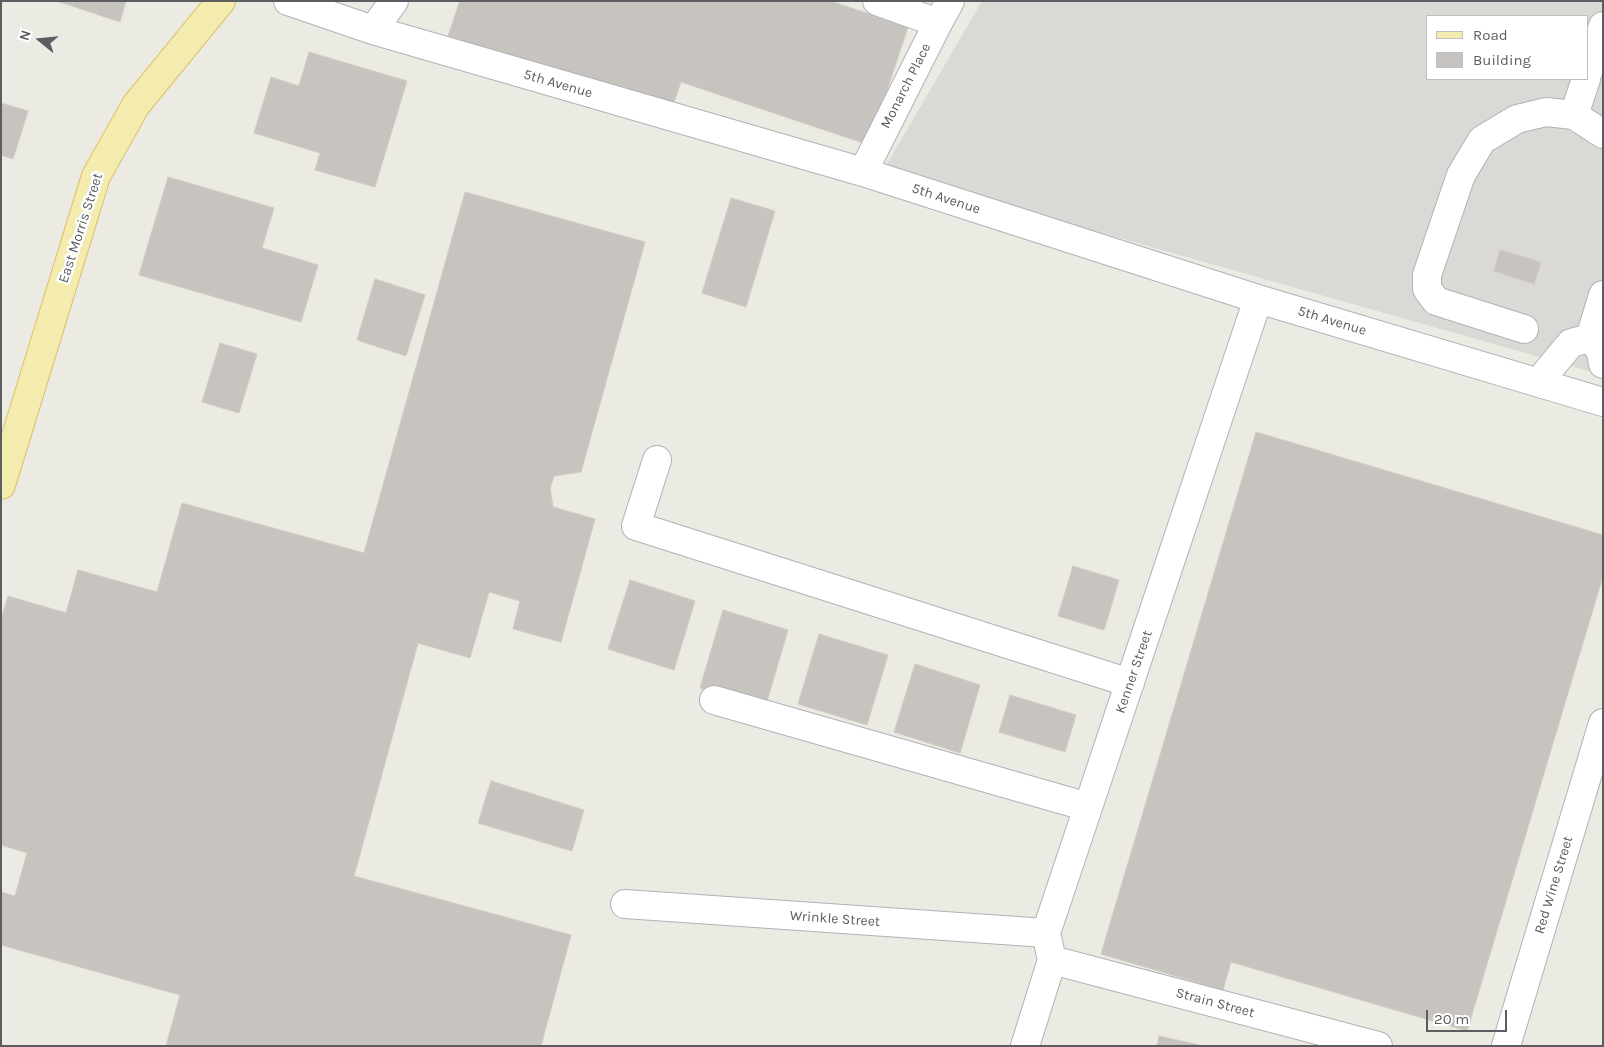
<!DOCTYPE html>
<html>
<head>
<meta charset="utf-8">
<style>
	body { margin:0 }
	#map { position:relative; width:1604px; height:1047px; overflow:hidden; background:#ebeae3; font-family:Karla,sans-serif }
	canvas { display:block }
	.frame { position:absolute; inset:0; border:2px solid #5b5d61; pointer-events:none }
	.legend { position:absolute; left:1426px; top:15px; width:162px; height:65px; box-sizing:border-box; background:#fff; border:1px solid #bdbec0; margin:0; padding:6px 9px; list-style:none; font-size:15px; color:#5b5d61 }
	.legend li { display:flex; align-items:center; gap:10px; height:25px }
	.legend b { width:25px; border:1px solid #bdbec0 }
	.north { position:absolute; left:15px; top:15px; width:50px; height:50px; -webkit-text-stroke:4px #fff; paint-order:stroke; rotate:287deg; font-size:14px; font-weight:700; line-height:20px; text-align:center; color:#5b5d61 }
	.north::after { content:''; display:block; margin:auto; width:18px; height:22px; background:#5b5d61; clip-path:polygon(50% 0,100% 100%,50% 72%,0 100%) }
	.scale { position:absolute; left:1426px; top:1010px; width:81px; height:22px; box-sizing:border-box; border:2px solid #5b5d61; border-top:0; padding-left:6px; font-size:15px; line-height:18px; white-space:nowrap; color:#5b5d61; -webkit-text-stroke:4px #fff; paint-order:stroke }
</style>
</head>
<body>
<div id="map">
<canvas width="1604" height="1047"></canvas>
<div class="frame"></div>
<ul class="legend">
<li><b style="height:6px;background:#f4ebaf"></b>Road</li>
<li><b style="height:14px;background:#c7c4bf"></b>Building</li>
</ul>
<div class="north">N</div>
<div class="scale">20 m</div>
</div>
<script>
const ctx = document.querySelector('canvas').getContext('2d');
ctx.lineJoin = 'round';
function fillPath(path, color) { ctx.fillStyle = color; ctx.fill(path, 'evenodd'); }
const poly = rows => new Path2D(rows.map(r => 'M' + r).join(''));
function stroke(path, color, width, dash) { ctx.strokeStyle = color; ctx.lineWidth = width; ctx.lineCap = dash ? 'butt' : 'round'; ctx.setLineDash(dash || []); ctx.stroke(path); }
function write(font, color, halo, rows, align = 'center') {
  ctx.font = font + ' Karla,sans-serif'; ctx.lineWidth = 5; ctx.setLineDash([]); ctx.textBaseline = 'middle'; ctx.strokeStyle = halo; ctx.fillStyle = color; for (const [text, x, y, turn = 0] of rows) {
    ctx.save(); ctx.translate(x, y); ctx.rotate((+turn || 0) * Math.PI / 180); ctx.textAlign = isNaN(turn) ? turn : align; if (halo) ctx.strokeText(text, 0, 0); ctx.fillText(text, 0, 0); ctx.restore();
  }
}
fillPath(poly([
	[982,1,1603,1,1603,375,883,171],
	[1428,16,1588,16,1588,79,1428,79]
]), '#dad9d5');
const building = poly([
	[57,1,126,1,120,22,57,1],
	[460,1,830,1,908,27,869,145,681,82,671,111,448,36,460,1],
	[309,52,407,81,375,187,315,170,320,153,254,133,271,77,299,86,309,52],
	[1,103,28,111,13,159,1,155,1,103],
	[168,177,274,208,262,248,318,265,301,322,139,275,168,177],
	[465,192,645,242,581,472,554,476,550,488,553,507,595,519,561,642,513,629,520,601,489,592,470,658,418,643,354,876,571,935,541,1046,166,1046,180,995,1,945,1,892,15,896,27,853,1,845,1,619,8,596,66,613,78,570,157,592,182,503,364,553,465,192],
	[731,198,775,211,746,307,702,293,731,198],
	[1500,250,1541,262,1534,284,1494,271,1500,250],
	[375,279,425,295,406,356,357,340,375,279],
	[220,343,257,354,239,413,202,402,220,343],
	[1256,432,1603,535,1603,576,1467,1031,1231,962,1223,990,1101,954,1256,432],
	[1073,566,1119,580,1104,630,1058,616,1073,566],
	[630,580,695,601,674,670,608,649,630,580],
	[723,610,788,630,765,708,700,688,723,610],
	[819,634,888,655,867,725,798,704,819,634],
	[915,664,980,685,960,753,894,732,915,664],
	[1010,695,1076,715,1065,752,999,732,1010,695],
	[491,781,584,810,572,851,478,823,491,781],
	[1159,1036,1204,1046,1157,1046,1159,1036]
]);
fillPath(building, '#c7c4bf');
stroke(building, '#cfcbc2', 1);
const minor = poly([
	[288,1,373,30,863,172,1258,299,1603,402],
	[877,1,938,23],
	[373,30,394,1],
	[1588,72,1603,26],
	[1586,79,1574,115,1603,134],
	[863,172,938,23,950,1],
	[1524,329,1436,301,1427,289,1427,275,1461,175,1482,140,1517,119,1546,112,1574,115],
	[1590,338,1603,295],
	[1590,338,1601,351,1603,364],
	[1542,384,1546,373,1571,343,1590,338],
	[657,460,636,526,1130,683],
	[714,700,1088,807],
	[625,904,1046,933],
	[1052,960,1378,1046],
	[1025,1046,1052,960,1046,933,1258,299],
	[1506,1046,1603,723]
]);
const major = poly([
	[1,485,96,176,136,105,221,1]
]);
stroke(minor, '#b0b2b6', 30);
stroke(major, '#dec169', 30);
stroke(minor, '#fff', 28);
stroke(major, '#f4ebaf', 28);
write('14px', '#5b5d61', '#fff', [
	["5th Avenue",558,84,16],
	["Monarch Place",906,86,-63],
	["5th Avenue",946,199,18],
	["East Morris Street",81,228,-72],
	["5th Avenue",1332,321,17],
	["Kenner Street",1134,672,-71],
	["Red Wine Street",1554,885,-73],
	["Wrinkle Street",835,919,4],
	["Strain Street",1215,1003,15]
]);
</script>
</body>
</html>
